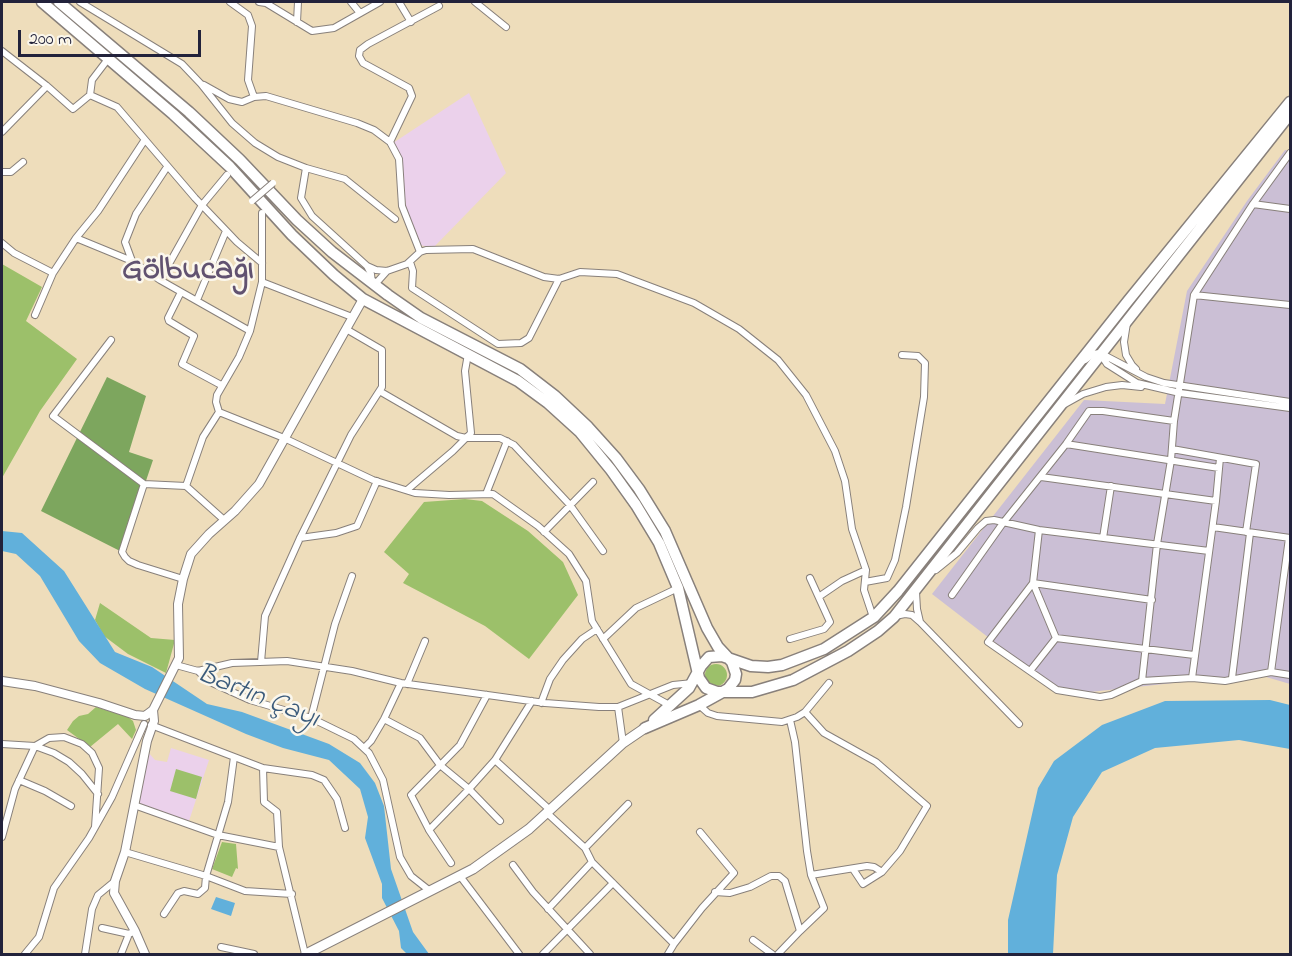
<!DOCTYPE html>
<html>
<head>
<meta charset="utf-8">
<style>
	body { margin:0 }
	#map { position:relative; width:1292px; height:956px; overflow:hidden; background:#edb; font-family:"Indie Flower",sans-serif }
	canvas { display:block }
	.frame { position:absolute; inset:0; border:3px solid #22223b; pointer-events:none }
	.scale { position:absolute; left:18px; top:30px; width:183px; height:27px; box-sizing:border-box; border:3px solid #22223b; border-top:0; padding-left:8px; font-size:18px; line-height:21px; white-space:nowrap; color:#22223b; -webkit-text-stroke:4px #fbf7ec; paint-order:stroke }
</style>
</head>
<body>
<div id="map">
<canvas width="1292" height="956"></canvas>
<div class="frame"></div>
<div class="scale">200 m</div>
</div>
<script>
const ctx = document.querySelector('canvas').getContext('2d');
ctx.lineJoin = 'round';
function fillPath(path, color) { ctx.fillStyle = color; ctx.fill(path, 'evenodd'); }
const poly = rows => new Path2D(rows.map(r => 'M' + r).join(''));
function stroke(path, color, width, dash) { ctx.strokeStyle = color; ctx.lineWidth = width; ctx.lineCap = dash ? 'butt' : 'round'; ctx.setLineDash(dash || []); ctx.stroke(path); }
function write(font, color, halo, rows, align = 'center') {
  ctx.font = font + ' "Indie Flower",sans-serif'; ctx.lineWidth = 5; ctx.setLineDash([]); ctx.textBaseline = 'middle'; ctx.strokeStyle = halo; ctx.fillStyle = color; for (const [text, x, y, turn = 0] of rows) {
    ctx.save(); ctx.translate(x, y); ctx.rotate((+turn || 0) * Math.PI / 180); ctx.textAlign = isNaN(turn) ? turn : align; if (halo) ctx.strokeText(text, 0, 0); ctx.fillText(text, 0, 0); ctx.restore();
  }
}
fillPath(poly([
	[469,93,506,173,433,248,420,245,407,216,400,155,393,143],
	[171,748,209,760,189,821,137,804,148,752,155,760,167,762]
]), '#ebd1eb');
fillPath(poly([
	[1285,150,1290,151,1290,684,1256,674,1081,693,1054,688,932,594,1084,400,1165,404,1187,291,1247,201]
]), '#cbbfd5');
fillPath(poly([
	[2,264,42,287,26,321,77,359,40,411,2,478],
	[465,499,482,501,528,531,563,562,578,595,529,659,485,626,403,583,409,574,384,552,424,502],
	[100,603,151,638,175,640,166,673,128,654,104,636,95,620],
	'705 675a11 11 0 1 1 22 0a11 11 0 1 1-22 0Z',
	[96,707,128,717,133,721,136,730,132,739,118,724,90,747,67,730,73,721,79,716,88,714],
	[176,769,202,777,196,799,170,791],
	[222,842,236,844,238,869,236,868,232,877,212,869]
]), '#9cc06a');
fillPath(poly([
	[107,377,146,396,129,452,153,460,122,552,41,511]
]), '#7da65e');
fillPath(poly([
	[2,531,22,533,64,571,115,652,152,667,207,704,242,712,329,744,360,763,375,783,384,806,391,869,413,932,429,954,407,954,401,948,399,931,382,898,382,884,365,838,368,817,360,789,329,760,283,748,246,734,145,689,100,663,79,641,40,576,16,554,2,551],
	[1270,700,1290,705,1290,749,1239,740,1155,748,1102,772,1073,817,1057,875,1053,954,1008,954,1008,920,1038,788,1054,761,1102,725,1165,701],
	[216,897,235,903,231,916,211,909]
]), '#61b0db');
const street = poly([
	[80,2,182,64,201,84,232,123,255,143,278,157,306,168,301,198,312,216,367,266,371,274,372,283,378,281,387,271],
	[230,2,248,15,252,26,248,80,254,97],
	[259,2,266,3,312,31,334,28,380,2],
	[351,2,360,13],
	[399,2,411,22],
	[475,2,506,27],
	[297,22,298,2],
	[2,51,47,86,73,109,90,95,117,107,195,198,237,242,262,263],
	[204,85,229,99,242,102,254,97,266,96,357,123,374,130,390,142,399,159,402,206,420,252],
	[90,95,92,80,108,59],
	[2,132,47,86],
	[390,142,412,96,409,88,363,63,359,56,360,50,368,44,439,6],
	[167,167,136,214,125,242,132,261,160,280,250,331],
	[306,168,345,179,395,219],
	[2,172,11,172,23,162],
	[1253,204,1290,209],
	[262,213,262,282,250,331,239,357,217,395,216,402,219,412,284,438,373,480,415,493,449,495,493,494,538,526,569,554,586,581,592,621,631,684,671,706],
	[76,238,132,261],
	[2,243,14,253,53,273],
	[410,262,413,271,412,288,498,344,521,343,529,338,559,279],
	[367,266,376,270,387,271,407,264,420,252,426,250,473,249,544,277,559,279,580,272,617,274,694,303,739,329,778,360,806,395,835,451,845,481,852,529,866,570,864,590,873,617],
	[160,280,202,205,227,175],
	[262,282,352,317],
	[181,292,168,318,169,321,194,336,182,364,221,385],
	[1194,295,1253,204,1290,153],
	[197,300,226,231],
	[35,315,53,273,76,238,98,211,144,141],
	[1127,323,1124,342,1126,355,1132,365,1136,369],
	[111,340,53,416,144,484,122,552,125,557,129,561,138,565,183,579],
	[1101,355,1107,364,1137,383,1180,393,1290,408],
	[1085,360,1093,354,1100,353,1146,377,1164,383,1290,402],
	[381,392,457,436,466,438,500,438,514,445,570,505,603,551],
	[1065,404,1083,394,1106,387,1122,385,1141,387],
	[1066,444,1219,468],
	[1172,449,1256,464,1246,532],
	[1041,477,1216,501],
	[144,484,186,486,223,519],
	[186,486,203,437,219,412],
	[407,490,453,451,471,433,465,371,468,354],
	[486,494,507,441],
	[1213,527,1290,538],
	[1039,530,1033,583,988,642,1057,690,1100,697,1111,695,1142,681,1192,678,1225,681,1271,672,1290,675],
	[544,532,593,482],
	[300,538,336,533,357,526,377,481],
	[1103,538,1111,486],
	[936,570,957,553,978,528,986,521,994,520,1039,530,1209,551],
	[865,582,887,578,895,560,906,507,924,397,925,363,918,356,902,355],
	[1033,583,1152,600],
	[1033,583,1056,638],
	[916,592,917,609,920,622,1019,724],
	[952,595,1003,523,1066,444,1089,411,1103,411,1174,421],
	[820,596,842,581,866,570],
	[895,616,905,614,912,615,920,622],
	[1056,638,1194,655],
	[603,639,636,608,678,588],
	[790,639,824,629,830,622,810,578],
	[261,662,265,616,300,538,351,435,382,387,382,350,346,329],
	[176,665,198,671,232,663,287,661,352,671,401,683,545,703,599,707,618,707,673,685,693,683],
	[198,671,208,681,250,700,311,718,354,739,369,753,383,780,400,857,411,876,430,891],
	[1030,671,1056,638],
	[1271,672,1289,538],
	[1192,678,1216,501,1220,458],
	[1232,678,1250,533],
	[1142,681,1157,544,1171,460,1174,421,1194,295,1290,305],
	[407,684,425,641],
	[541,703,550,679,563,660,582,639,597,629],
	[699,705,708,713,717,716,782,722,797,717,805,712,829,683],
	[618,707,623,743],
	[805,712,824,733,876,762,927,806,900,851,882,872,863,884,853,869],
	[311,718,335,624,352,576],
	[384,719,420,738,440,765,469,789,500,821],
	[151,725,263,768,312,775,324,780,337,799,345,828],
	[2,744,35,746,49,738,64,737,82,744,92,753,99,768,95,827],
	[364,748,371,741,384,719,401,683],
	[234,757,228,802,206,876,245,891,292,894],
	[495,760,550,810],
	[263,768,264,802,277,812,279,847,305,954],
	[19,780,45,791,71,806],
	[134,805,218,835,279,847],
	[547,813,585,848,592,862,548,909],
	[429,830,469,789,495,760,532,701],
	[2,837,15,789,35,746,54,753,69,762,82,774,98,794],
	[585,848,628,804],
	[125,852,206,876,205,888,198,894,184,891,178,893,164,914],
	[592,862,674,944,702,908,734,873,700,832],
	[451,863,429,830,411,795,460,745,487,695],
	[513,865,533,892,590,954],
	[811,875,867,866,874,867,882,872],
	[460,876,519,954],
	[715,892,730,893,750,887,771,876,779,876,785,881,800,931,824,908,811,875,807,851,795,742,790,720],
	[102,928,129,934,135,931],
	[753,940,772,954],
	[221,947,254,954],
	[25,954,39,937,54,888,89,838,112,797,144,724],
	[85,954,92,909,98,895,115,881],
	[121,954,129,934],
	[543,954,613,883],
	[668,954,674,944],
	[778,954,800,931]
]);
const secondary = poly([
	[2,681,35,686,99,703,135,715,145,716,153,710,179,658,178,604,183,579,191,554,209,534,235,511,259,484,363,299],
	[145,954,135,931,114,893,115,881,125,852,147,741,154,721,153,710]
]);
const primary = poly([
	[306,954,473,869,529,829,623,743,645,728]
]);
const highway = poly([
	[42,2,173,114,230,167,292,235,334,275,363,299,518,381,548,403,580,432,611,470,636,505,659,543,678,588,699,678,706,688,717,692,752,692,793,680,848,651,878,631,894,617,1290,114],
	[59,2,189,112,240,160,297,220,332,252,388,295,421,318,520,369,555,396,588,427,616,458,639,489,665,531,707,628,718,647,732,662,736,674,735,680,728,689,699,705,645,728],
	[654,720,689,688,701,666,709,657,722,656,751,666,768,667,782,665,824,649,874,617,898,591,1128,301,1290,102]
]);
stroke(street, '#88807b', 8);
stroke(secondary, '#88807b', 10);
stroke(primary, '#88807b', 11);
stroke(highway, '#88807b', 13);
stroke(street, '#fff', 6);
stroke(secondary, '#fff', 8);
stroke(primary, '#fff', 9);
stroke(highway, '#fff', 10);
const streetBridge = poly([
	[252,201,273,183]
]);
stroke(streetBridge, '#88807b', 8, []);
stroke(streetBridge, '#fff', 6);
write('italic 28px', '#3b5b7b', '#fbf7ec', [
	["Bartın Çayı",257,698,22]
]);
write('bold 33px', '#615270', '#fbf7ec', [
	["Gölbucağı",188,273]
]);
</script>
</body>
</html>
